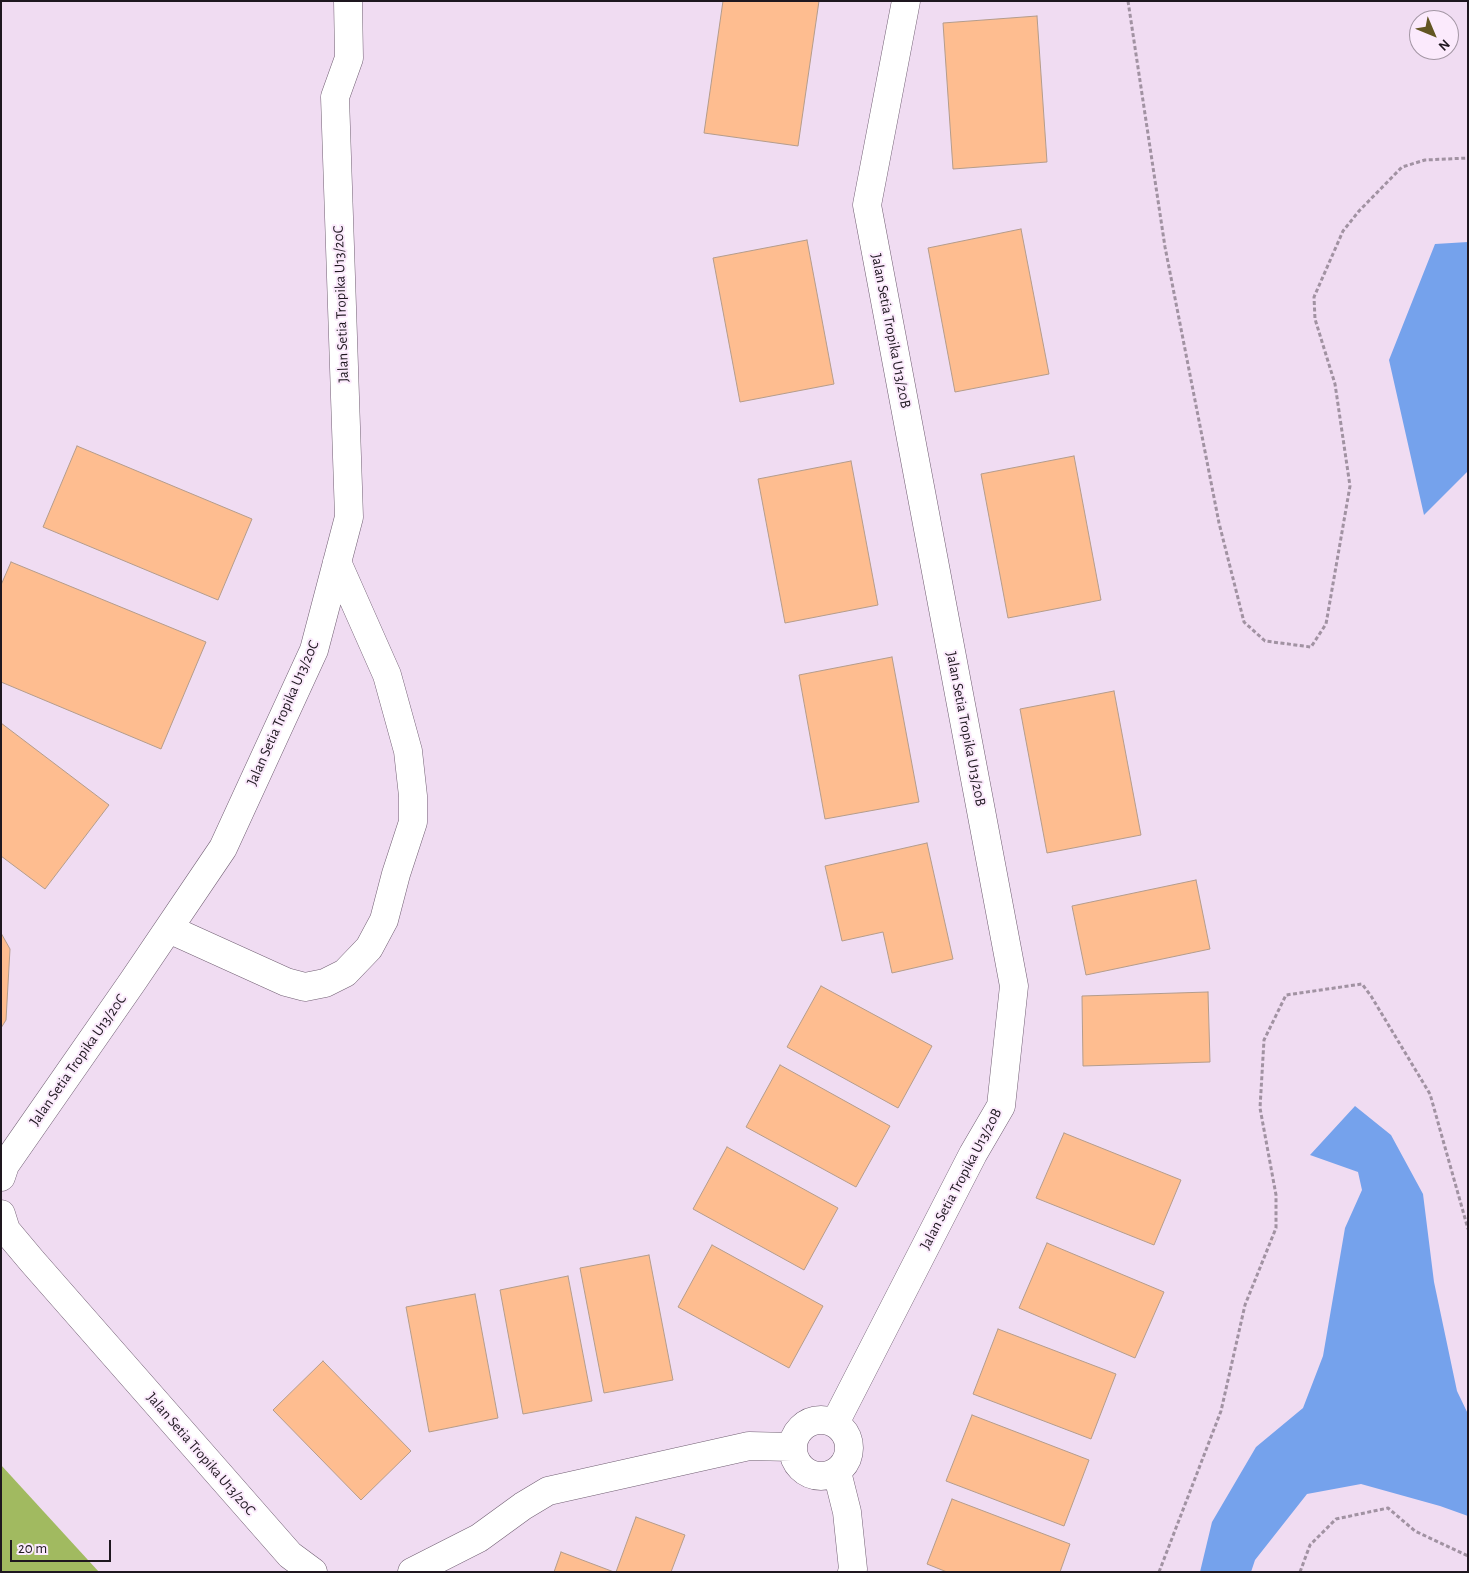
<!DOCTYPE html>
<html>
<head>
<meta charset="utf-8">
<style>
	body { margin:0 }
	#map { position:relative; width:1469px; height:1573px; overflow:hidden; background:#f0dcf2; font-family:"Alegreya Sans",sans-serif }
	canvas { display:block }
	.frame { position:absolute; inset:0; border:2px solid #1e171f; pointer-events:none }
	.north { position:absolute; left:1409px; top:10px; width:50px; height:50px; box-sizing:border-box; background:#fbeafc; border:1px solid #a396a4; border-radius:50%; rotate:135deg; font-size:14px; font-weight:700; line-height:20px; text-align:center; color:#1e171f }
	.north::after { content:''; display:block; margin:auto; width:18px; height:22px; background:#625622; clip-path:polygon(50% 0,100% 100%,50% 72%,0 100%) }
	.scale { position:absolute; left:10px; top:1540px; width:101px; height:22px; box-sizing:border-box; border:2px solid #1e171f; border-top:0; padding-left:6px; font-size:15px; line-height:18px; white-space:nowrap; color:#1e171f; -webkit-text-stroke:4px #fbeafc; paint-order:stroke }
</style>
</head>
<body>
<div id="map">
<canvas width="1469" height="1573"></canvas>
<div class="frame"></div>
<div class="north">N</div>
<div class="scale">20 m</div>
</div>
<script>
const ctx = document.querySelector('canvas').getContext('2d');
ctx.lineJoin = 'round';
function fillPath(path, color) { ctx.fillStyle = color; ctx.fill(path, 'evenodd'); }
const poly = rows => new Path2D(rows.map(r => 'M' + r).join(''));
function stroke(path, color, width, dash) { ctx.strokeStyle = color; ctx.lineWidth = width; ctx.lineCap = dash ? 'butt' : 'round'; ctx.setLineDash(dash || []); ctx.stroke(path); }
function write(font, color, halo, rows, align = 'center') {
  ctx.font = font + ' "Alegreya Sans",sans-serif'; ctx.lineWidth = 4; ctx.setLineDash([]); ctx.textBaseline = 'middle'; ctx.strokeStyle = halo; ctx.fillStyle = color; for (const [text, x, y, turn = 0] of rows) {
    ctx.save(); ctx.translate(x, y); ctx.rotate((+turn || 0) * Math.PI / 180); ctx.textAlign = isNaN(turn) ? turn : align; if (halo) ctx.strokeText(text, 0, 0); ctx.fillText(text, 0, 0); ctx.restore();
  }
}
fillPath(poly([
	[1,1465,99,1572,1,1572]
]), '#a1ba60');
fillPath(poly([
	[1468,242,1468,471,1424,515,1389,360,1435,244],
	[1355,1106,1391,1135,1423,1194,1434,1282,1457,1391,1468,1414,1468,1516,1440,1506,1361,1484,1307,1494,1255,1560,1251,1572,1200,1572,1212,1522,1256,1447,1303,1408,1323,1356,1345,1228,1362,1190,1358,1172,1310,1155]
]), '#75a2ec');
const building = poly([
	[723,1,819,1,798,146,704,133,723,1],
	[1037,16,1047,162,953,169,943,23,1037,16],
	[1021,229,1049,374,955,392,928,248,1021,229],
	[807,240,834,384,740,402,713,258,807,240],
	[77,446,252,519,218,600,43,527,77,446],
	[1074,456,1101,600,1008,618,981,474,1074,456],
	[851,461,878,605,785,623,758,479,851,461],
	[11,562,206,642,161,749,1,682,1,585,11,562],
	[892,657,919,802,825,819,799,675,892,657],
	[1114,691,1141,835,1047,853,1020,709,1114,691],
	[1,723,109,805,45,889,1,856,1,723],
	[927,843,953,959,892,973,883,932,842,941,825,866,927,843],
	[1196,880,1210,949,1086,975,1072,906,1196,880],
	[1,933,10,949,6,1020,1,1028,1,933],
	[821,986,932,1046,898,1108,787,1047,821,986],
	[1208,992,1210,1062,1083,1066,1082,996,1208,992],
	[780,1065,890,1126,856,1187,746,1127,780,1065],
	[1064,1133,1181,1180,1154,1245,1036,1198,1064,1133],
	[727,1147,838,1208,804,1270,693,1209,727,1147],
	[1047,1243,1164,1292,1135,1358,1019,1308,1047,1243],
	[712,1245,823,1306,789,1368,678,1307,712,1245],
	[649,1255,673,1380,604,1393,580,1268,649,1255],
	[568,1276,592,1401,523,1414,500,1290,568,1276],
	[475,1294,498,1418,429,1432,406,1307,475,1294],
	[998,1329,1116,1374,1091,1439,973,1394,998,1329],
	[323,1361,411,1451,361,1500,273,1410,323,1361],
	[972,1415,1089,1460,1064,1526,946,1481,972,1415],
	[952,1499,1070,1544,1060,1572,947,1572,927,1564,952,1499],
	[636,1517,685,1535,671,1572,616,1572,636,1517],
	[561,1552,614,1572,554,1572,561,1552]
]);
fillPath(building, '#febd90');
stroke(building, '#b49c8b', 1);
const minor = poly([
	[169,929,286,982,305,987,325,983,345,973,369,948,384,920,396,874,413,822,413,796,408,751,387,675,337,562],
	[1,1177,5,1165,133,981,223,848,314,650,349,517,335,97,349,58,348,1],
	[1,1214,6,1230,32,1261,290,1555,313,1572],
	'793 1448a28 28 0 1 1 56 0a28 28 0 1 1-56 0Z',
	[835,1423,973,1154,1001,1106,1014,986,867,205,906,1],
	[837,1472,847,1512,853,1569,852,1572],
	[412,1572,479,1538,523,1506,548,1491,749,1446,792,1447]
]);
stroke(minor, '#715f73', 29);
stroke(poly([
	[1128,1,1165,247,1219,523,1244,622,1265,641,1311,647,1326,624,1350,486,1335,384,1315,319,1314,297,1343,231,1359,211,1402,167,1425,160,1468,158],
	[1159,1572,1221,1411,1245,1305,1276,1228,1276,1195,1260,1108,1264,1040,1286,995,1362,984,1371,996,1430,1094,1468,1229],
	[1300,1572,1310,1545,1336,1519,1388,1508,1415,1531,1468,1556]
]), '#a192a2', 3, [4, 2.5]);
stroke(minor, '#fff', 28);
write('15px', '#1e171f', '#fbeafc', [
	["Jalan Setia Tropika U13/20C",341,304,-92],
	["Jalan Setia Tropika U13/20B",891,331,79],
	["Jalan Setia Tropika U13/20C",283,713,-66],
	["Jalan Setia Tropika U13/20B",966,729,79],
	["Jalan Setia Tropika U13/20C",78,1060,-55],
	["Jalan Setia Tropika U13/20B",961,1179,-62],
	["Jalan Setia Tropika U13/20C",201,1454,49]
]);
</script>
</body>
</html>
